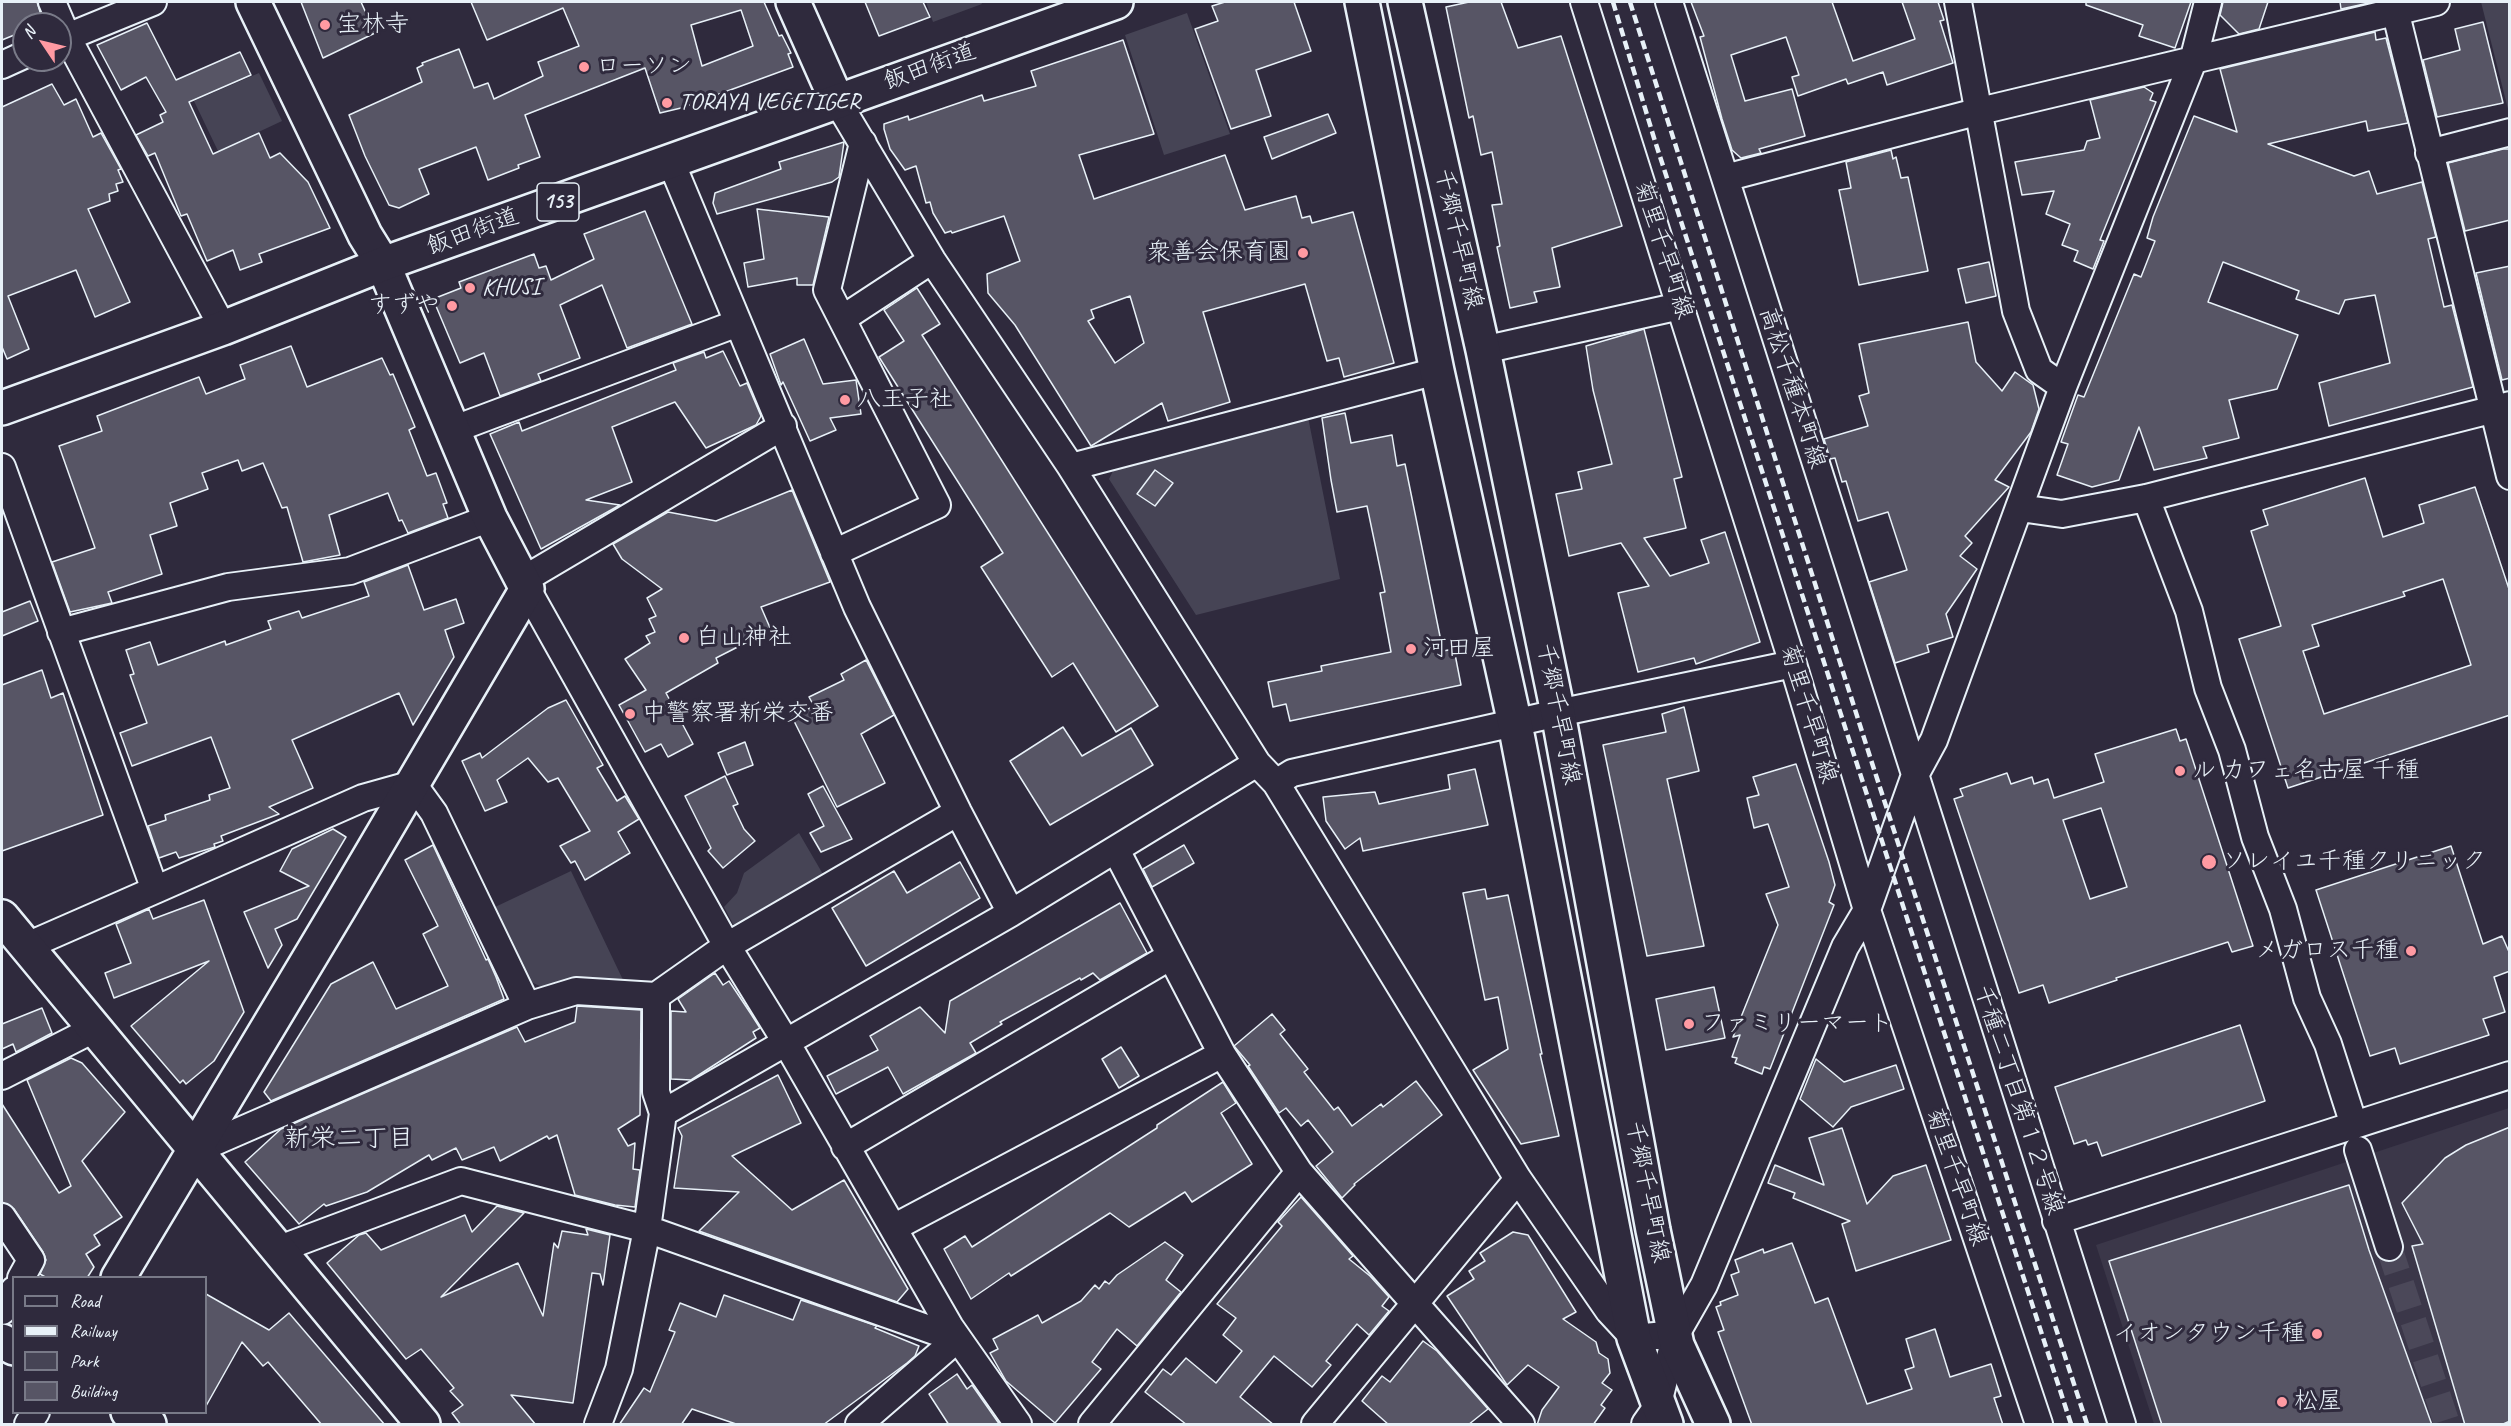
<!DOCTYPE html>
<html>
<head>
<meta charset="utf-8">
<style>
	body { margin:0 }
	#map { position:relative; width:2511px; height:1426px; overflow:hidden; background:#2f2a3d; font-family:Caveat,sans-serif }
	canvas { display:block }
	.frame { position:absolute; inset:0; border:3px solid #e8f1f8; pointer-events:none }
	.legend { position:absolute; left:12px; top:1276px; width:195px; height:138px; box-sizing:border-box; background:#2f2a3d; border:2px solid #797a88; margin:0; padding:8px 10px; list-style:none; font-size:18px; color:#e8f1f8 }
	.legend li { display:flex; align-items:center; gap:12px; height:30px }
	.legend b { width:30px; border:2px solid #797a88 }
	.north { position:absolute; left:12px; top:12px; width:60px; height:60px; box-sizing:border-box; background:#2f2a3d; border:2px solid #797a88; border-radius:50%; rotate:305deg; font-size:16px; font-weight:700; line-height:24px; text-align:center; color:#e8f1f8 }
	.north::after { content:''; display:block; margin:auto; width:21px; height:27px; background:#ff9aa2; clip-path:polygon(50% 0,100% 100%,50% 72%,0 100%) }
</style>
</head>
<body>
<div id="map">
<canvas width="2511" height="1426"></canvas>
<div class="frame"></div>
<ul class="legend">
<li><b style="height:8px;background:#2f2a3d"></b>Road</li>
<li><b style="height:8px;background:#e8f1f8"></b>Railway</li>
<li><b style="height:16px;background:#464455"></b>Park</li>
<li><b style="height:16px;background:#575565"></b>Building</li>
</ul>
<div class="north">N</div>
</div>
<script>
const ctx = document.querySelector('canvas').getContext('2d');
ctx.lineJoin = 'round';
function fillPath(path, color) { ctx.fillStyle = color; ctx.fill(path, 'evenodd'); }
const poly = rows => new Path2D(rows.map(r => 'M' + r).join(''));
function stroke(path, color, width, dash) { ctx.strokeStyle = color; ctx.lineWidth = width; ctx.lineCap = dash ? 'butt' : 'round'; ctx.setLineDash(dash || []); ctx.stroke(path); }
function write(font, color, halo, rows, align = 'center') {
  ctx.font = font + ' Caveat,"Klee One",sans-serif'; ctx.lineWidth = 6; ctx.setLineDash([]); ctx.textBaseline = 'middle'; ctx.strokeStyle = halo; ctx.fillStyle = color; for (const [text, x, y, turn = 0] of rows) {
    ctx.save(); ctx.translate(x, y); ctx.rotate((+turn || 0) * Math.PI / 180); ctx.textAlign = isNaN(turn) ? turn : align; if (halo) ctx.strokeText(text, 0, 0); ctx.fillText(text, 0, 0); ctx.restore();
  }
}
fillPath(poly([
	[2509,1108,2509,1424,2154,1424,2096,1245]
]), '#3b3749');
fillPath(poly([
	[926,2,981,2,982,4,933,22],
	[2481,2,2509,2,2509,113],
	[1187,13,1230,134,1164,155,1125,35],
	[259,73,282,121,218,151,194,101],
	[1308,417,1340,579,1196,615,1109,479,1115,467],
	[799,833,824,876,738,926,733,924,724,907,737,893,744,873],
	[571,871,624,982,583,977,544,988,529,981,493,908]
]), '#464455');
const building = poly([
	[2,2,37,2,42,18,38,24,24,24,24,31,2,40,2,2],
	[301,2,361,2,375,33,323,58,301,2],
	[471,2,764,2,779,36,782,35,791,53,788,54,793,67,681,108,660,113,645,68,525,115,540,157,518,165,519,168,488,180,476,147,419,169,429,194,399,208,389,205,365,156,349,115,422,82,417,68,423,65,422,63,459,49,474,88,488,83,494,99,543,76,538,62,579,46,563,8,487,40,471,2],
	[741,10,753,46,702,66,691,25,741,10],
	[865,2,923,2,930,17,879,36,865,2],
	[1225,2,1294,2,1311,51,1256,70,1271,116,1231,129,1195,29,1218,21,1212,6,1225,2],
	[1469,2,1501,2,1518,48,1561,36,1622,226,1552,248,1560,287,1534,292,1537,302,1510,308,1497,247,1500,246,1492,205,1502,204,1492,152,1481,155,1473,116,1469,118,1446,7,1469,2],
	[1691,2,1832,2,1853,61,1915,39,1902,2,1938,2,1944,20,1940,21,1953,63,1887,85,1883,72,1848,84,1846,79,1798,96,1792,77,1799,75,1786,37,1731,55,1745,101,1792,89,1805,136,1759,149,1761,153,1741,158,1732,150,1722,119,1700,37,1704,36,1691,2],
	[2086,2,2191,2,2175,48,2139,36,2143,25,2086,5,2086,2],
	[2223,2,2268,2,2259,29,2239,34,2220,15,2223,2],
	[2340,2,2368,2,2369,3,2341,9,2340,2],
	[2483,22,2503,103,2437,117,2423,60,2460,50,2455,29,2483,22],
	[147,23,176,80,240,52,251,75,189,102,213,154,259,133,270,158,280,153,308,182,330,228,259,254,262,262,240,270,233,250,207,261,187,214,181,216,155,153,148,156,136,135,163,122,160,115,166,112,146,77,121,90,97,45,147,23],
	[2375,32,2376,40,2386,38,2408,123,2368,131,2366,121,2268,144,2354,176,2369,171,2377,194,2422,182,2436,237,2428,239,2444,307,2452,305,2473,387,2329,426,2319,383,2390,363,2375,295,2345,300,2339,314,2296,299,2299,291,2223,262,2208,302,2298,335,2277,389,2229,400,2239,438,2203,447,2207,458,2154,470,2139,427,2119,480,2092,487,2057,475,2068,444,2061,442,2078,395,2084,397,2134,274,2141,277,2155,241,2147,238,2153,217,2194,116,2237,132,2220,69,2375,32],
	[1123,40,1154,134,1079,155,1094,199,1225,155,1245,210,1296,196,1302,218,1310,216,1312,223,1353,212,1394,363,1344,377,1339,358,1327,361,1305,284,1203,312,1230,402,1168,421,1162,403,1091,446,1015,325,988,293,987,274,1020,261,1004,216,952,233,951,231,945,233,933,213,930,202,926,203,916,166,905,170,890,149,884,129,884,124,908,116,909,120,982,95,984,101,1036,86,1031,71,1123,40],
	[1130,296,1144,343,1115,363,1088,321,1094,318,1091,310,1130,296],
	[52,84,64,105,76,99,93,137,101,133,121,169,118,170,123,182,116,184,118,191,109,194,110,201,88,209,130,302,95,317,76,270,8,296,29,349,7,359,2,347,2,107,52,84],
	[2144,87,2153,93,2150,100,2156,102,2100,240,2104,241,2093,269,2074,261,2078,251,2062,245,2070,224,2046,214,2054,191,2022,195,2015,162,2084,150,2087,141,2100,138,2090,100,2144,87],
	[1328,114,1336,133,1272,159,1264,137,1328,114],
	[844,142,839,177,832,182,717,214,713,203,715,193,781,169,779,162,844,142],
	[2503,149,2510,149,2510,220,2465,231,2448,163,2503,149],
	[1891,150,1893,159,1896,157,1901,178,1908,177,1928,271,1859,285,1839,190,1851,188,1846,162,1891,150],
	[757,209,829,217,813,285,797,285,797,278,748,287,744,263,764,259,757,209],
	[645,211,692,324,627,348,602,285,560,305,580,358,538,374,541,381,500,396,484,353,460,363,433,299,461,288,459,282,534,254,539,268,546,266,551,280,594,259,584,234,645,211],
	[1989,262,1996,296,1966,303,1958,269,1989,262],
	[2510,266,2510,378,2502,380,2476,273,2510,266],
	[917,288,940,324,922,335,1158,706,1116,732,1073,663,1052,677,981,567,1003,553,879,357,904,341,884,310,917,288],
	[1968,322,1976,362,2002,391,2015,372,2033,385,2039,409,2031,432,1995,480,2009,487,1965,536,1972,543,1960,556,1977,569,1946,614,1953,637,1927,645,1929,652,1895,663,1869,582,1907,570,1888,512,1858,521,1846,481,1842,482,1835,458,1830,459,1824,439,1868,426,1859,396,1869,393,1859,344,1968,322],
	[1644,329,1682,477,1674,479,1686,528,1644,538,1670,576,1709,563,1701,540,1725,532,1760,642,1696,664,1694,658,1638,672,1618,593,1649,586,1621,543,1569,556,1556,494,1582,489,1578,472,1612,464,1593,390,1586,346,1644,329],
	[804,339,823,384,856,380,861,414,830,418,836,430,810,441,783,382,781,385,770,354,804,339],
	[291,346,307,387,382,358,390,375,393,374,415,427,409,430,427,476,436,473,447,503,443,504,448,518,408,533,402,520,399,521,388,493,329,515,340,555,303,562,287,507,282,508,263,463,242,471,238,460,202,473,208,489,170,503,177,526,150,535,162,574,108,592,112,603,70,612,52,562,95,548,59,446,102,431,97,416,199,377,206,394,245,379,240,365,291,346],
	[723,351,740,386,747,383,761,416,756,425,706,448,675,402,612,427,632,482,586,500,620,505,541,549,490,434,519,422,522,431,676,370,673,363,704,352,706,358,723,351],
	[1345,413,1351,443,1392,435,1397,466,1405,464,1443,651,1454,649,1461,685,1290,721,1286,704,1273,707,1268,682,1322,671,1321,666,1391,652,1380,593,1385,592,1367,506,1337,512,1331,480,1322,418,1345,413],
	[1155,470,1173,483,1155,506,1137,494,1155,470],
	[2365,478,2383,537,2424,523,2419,505,2475,487,2510,592,2510,715,2288,788,2239,639,2281,626,2251,531,2268,525,2263,510,2365,478],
	[2443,579,2471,665,2324,714,2303,651,2319,646,2312,625,2405,596,2403,592,2443,579],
	[792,490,830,582,761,607,771,630,716,658,718,663,666,693,693,744,668,757,661,744,645,752,619,705,646,690,625,659,650,643,646,636,655,632,649,619,656,616,647,598,662,589,622,559,613,544,668,512,716,521,792,490],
	[408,565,424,610,456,599,464,623,445,630,454,657,413,725,399,693,292,740,313,788,269,807,279,814,221,836,223,841,214,844,215,847,179,858,176,852,159,858,148,826,166,820,165,815,210,800,209,795,230,788,211,737,132,766,120,733,147,723,130,675,134,674,126,650,150,642,158,665,225,641,226,645,271,629,268,621,299,611,302,618,369,596,364,582,408,565],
	[30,601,38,621,2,636,2,612,30,601],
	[866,660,894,715,861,734,885,783,837,807,792,717,814,706,809,697,844,680,841,674,866,660],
	[42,670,51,698,63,693,103,815,2,851,2,685,42,670],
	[566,700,603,765,597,768,617,801,625,796,639,819,618,832,630,853,585,880,575,861,571,863,560,846,590,831,558,778,548,782,528,758,497,780,507,802,485,811,462,761,480,753,482,758,548,708,566,700],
	[1684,707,1699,771,1667,779,1704,946,1647,956,1603,745,1666,732,1662,714,1684,707],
	[1063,727,1082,756,1131,728,1153,765,1050,825,1010,761,1063,727],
	[2176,729,2180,741,2186,739,2253,946,2232,952,2228,942,2116,978,2117,980,2049,1003,2043,985,2019,993,1954,799,1963,796,1960,789,2007,773,2011,784,2032,777,2034,784,2048,779,2054,798,2104,782,2095,754,2176,729],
	[2101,808,2127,887,2090,899,2063,820,2101,808],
	[745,742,753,765,727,775,718,753,745,742],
	[1796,764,1829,862,1835,885,1829,902,1834,905,1770,1069,1764,1067,1762,1074,1735,1063,1737,1058,1732,1057,1740,1035,1733,1037,1778,925,1766,894,1789,887,1768,824,1754,828,1747,798,1759,795,1753,777,1796,764],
	[1475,769,1488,825,1363,851,1360,838,1345,849,1326,821,1323,797,1375,792,1379,804,1450,789,1448,775,1475,769],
	[725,776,738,804,733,806,744,829,755,841,723,868,708,851,711,848,685,796,725,776],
	[823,786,852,839,821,852,810,833,824,826,808,794,823,786],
	[333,829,346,837,297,919,275,929,282,945,268,968,244,912,309,886,280,871,292,849,333,829],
	[433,845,486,960,488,959,496,977,504,999,271,1101,264,1092,331,984,373,962,396,1009,448,986,423,934,438,926,405,860,433,845],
	[1184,845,1194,863,1152,887,1143,869,1184,845],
	[2451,846,2483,944,2502,936,2510,954,2510,971,2494,977,2505,1012,2483,1019,2489,1035,2400,1064,2395,1048,2370,1056,2316,890,2451,846],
	[960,862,980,898,866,966,832,908,894,871,907,893,960,862],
	[1485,889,1487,899,1508,895,1542,1054,1540,1054,1559,1136,1521,1144,1473,1070,1508,1049,1498,997,1485,1000,1463,893,1485,889],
	[204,900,244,1012,214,1061,186,1084,183,1080,180,1083,131,1026,209,961,114,998,105,973,131,963,116,924,149,909,153,919,204,900],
	[1120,903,1147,953,1100,980,1093,973,1081,980,1080,978,1000,1022,1002,1024,970,1043,976,1053,903,1094,888,1067,836,1094,827,1076,878,1050,870,1036,920,1007,945,1033,950,1001,1120,903],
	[715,973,723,985,729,981,751,1014,760,1028,753,1032,756,1038,691,1080,671,1079,671,1011,686,1012,678,999,715,973],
	[1714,987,1725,1038,1666,1050,1656,999,1714,987],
	[577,1006,641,1010,640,1115,618,1129,628,1146,635,1143,633,1169,640,1170,635,1207,615,1205,575,1195,557,1135,549,1139,547,1136,500,1161,494,1147,462,1160,456,1148,432,1160,429,1155,367,1192,326,1206,324,1204,299,1224,245,1162,281,1129,517,1027,525,1042,575,1022,577,1006],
	[42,1008,52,1033,16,1052,13,1044,2,1049,2,1024,42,1008],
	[1272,1014,1285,1030,1280,1034,1308,1069,1304,1072,1334,1110,1338,1107,1352,1126,1381,1104,1383,1107,1416,1081,1442,1115,1354,1184,1355,1185,1342,1198,1316,1166,1333,1152,1308,1120,1301,1126,1286,1108,1279,1113,1248,1066,1250,1065,1234,1046,1272,1014],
	[2240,1025,2265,1101,2102,1156,2097,1142,2088,1145,2086,1140,2074,1144,2055,1087,2240,1025],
	[1121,1047,1139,1076,1119,1088,1102,1059,1121,1047],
	[71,1058,82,1063,125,1112,82,1161,122,1217,94,1235,100,1245,86,1254,94,1267,87,1278,47,1278,40,1274,46,1260,43,1252,14,1209,2,1202,2,1104,59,1193,71,1186,27,1080,71,1058],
	[1816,1059,1844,1082,1896,1065,1904,1089,1851,1107,1833,1127,1800,1099,1816,1059],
	[778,1075,801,1123,732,1156,792,1210,844,1180,908,1289,897,1302,699,1231,739,1192,674,1188,682,1136,678,1128,778,1075],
	[1223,1082,1236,1103,1221,1113,1252,1164,1192,1202,1185,1192,1129,1227,1110,1213,1011,1276,1009,1273,971,1299,944,1249,965,1236,972,1247,1157,1128,1157,1125,1223,1082],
	[2510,1127,2510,1421,2501,1425,2465,1425,2412,1246,2423,1244,2402,1203,2445,1158,2466,1145,2510,1127],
	[1842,1128,1867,1204,1893,1176,1926,1165,1951,1240,1856,1271,1842,1224,1850,1221,1793,1198,1795,1193,1768,1183,1775,1165,1824,1185,1809,1138,1842,1128],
	[2349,1185,2369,1250,2432,1425,2162,1425,2109,1261,2349,1185],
	[1301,1197,1353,1256,1349,1259,1370,1276,1389,1297,1382,1306,1389,1311,1369,1335,1357,1324,1326,1361,1331,1365,1312,1387,1274,1356,1240,1397,1274,1425,1187,1425,1145,1392,1163,1369,1171,1375,1186,1358,1216,1383,1242,1351,1223,1335,1236,1318,1217,1304,1282,1226,1278,1222,1301,1197],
	[497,1206,524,1213,441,1297,518,1263,543,1316,554,1243,558,1248,562,1231,588,1235,586,1229,610,1235,603,1285,600,1274,592,1273,573,1403,511,1395,536,1425,461,1425,452,1413,463,1405,450,1391,454,1388,421,1349,406,1359,327,1263,359,1235,366,1233,381,1250,465,1215,472,1232,497,1206],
	[1513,1232,1528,1235,1576,1312,1563,1319,1596,1342,1599,1353,1608,1359,1610,1373,1602,1383,1612,1390,1601,1405,1605,1408,1593,1425,1537,1425,1542,1410,1559,1387,1528,1365,1507,1385,1447,1296,1474,1279,1469,1271,1485,1261,1480,1253,1513,1232],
	[1165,1242,1183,1255,1166,1280,1181,1292,1137,1346,1117,1329,1092,1362,1101,1369,1055,1423,1006,1381,990,1353,998,1349,993,1339,1038,1315,1042,1323,1081,1301,1095,1285,1099,1289,1105,1281,1109,1284,1117,1275,1165,1242],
	[1792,1243,1815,1303,1828,1298,1867,1404,1912,1389,1905,1370,1914,1367,1906,1339,1935,1329,1950,1377,1991,1364,2001,1396,1994,1398,2003,1425,1752,1425,1718,1332,1724,1330,1716,1307,1721,1305,1720,1302,1738,1295,1731,1275,1739,1272,1735,1260,1763,1249,1764,1253,1792,1243],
	[206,1294,269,1330,289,1313,385,1425,322,1425,268,1362,263,1366,242,1342,206,1406,206,1294],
	[724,1295,793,1320,801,1300,877,1326,875,1328,919,1346,915,1356,907,1363,823,1425,739,1425,692,1409,681,1425,619,1425,644,1388,650,1392,675,1332,669,1330,680,1303,716,1317,724,1295],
	[1423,1341,1437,1351,1488,1409,1468,1425,1389,1425,1362,1401,1382,1376,1390,1382,1423,1341],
	[957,1374,967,1389,972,1385,1000,1425,949,1425,929,1394,957,1374]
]);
fillPath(building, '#575565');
stroke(building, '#e8f1f8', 1.5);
stroke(poly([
	[2389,1247,2447,1424]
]), '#4b4859', 26, [26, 13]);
const street = poly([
	[52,2,67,37,223,328],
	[1584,2,1793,664,1867,910,2039,1424],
	[1669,2,2122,1424],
	[1958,2,2016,311,2039,370,2063,387],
	[2393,2,2510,476],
	[60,40,153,2],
	[2,65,24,55],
	[837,101,932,260,1071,467,1257,763,1276,783,1518,1179,1609,1311,1634,1338,1676,1334],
	[2429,153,2510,132],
	[671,162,857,607,958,812,1011,913],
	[1725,178,1980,111,2436,2],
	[842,319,932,260],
	[1483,350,1680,306],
	[452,430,738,323],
	[2,467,155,890,27,946],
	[1071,467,1437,371],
	[2146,498,2189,611,2208,688,2232,750,2255,837,2283,909,2307,998,2328,1044,2354,1125],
	[2020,508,2062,514,2146,498,2510,405],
	[834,553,937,505,827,290,863,143],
	[523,580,783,426],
	[527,589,727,946,786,1042,950,1327,1018,1424],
	[61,632,228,587,350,571,490,518],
	[1276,783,1292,773,1558,713,1793,664],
	[1116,850,1222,1054,1299,1172,1521,1424],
	[155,890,363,798,413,784,434,813,527,1006],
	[2,1076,94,1029],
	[663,1113,1011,913,1257,763],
	[845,1147,1171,956],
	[196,1150,527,1006,576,991,656,996],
	[2358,1150,2389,1247],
	[2,1217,31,1260,21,1278],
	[2056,1221,2510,1075],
	[893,1228,1222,1054],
	[277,1250,461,1181,647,1229,957,1339,859,1424],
	[2,1311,14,1290],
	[28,1424,36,1412],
	[598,1424,619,1369,647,1229,663,1113,656,1092,656,996,727,946,958,812],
	[1092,1424,1299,1172],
	[1315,1424,1518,1179],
	[1645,1424,1657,1407,1676,1334,1704,1285,1845,947,1867,910,1915,775,1934,740,2063,387,2193,61,2208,2]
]);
const secondary = poly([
	[793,2,837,101],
	[1362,2,1437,371,1515,724,1634,1338,1666,1424],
	[1405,2,1483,350,1558,713,1653,1230,1677,1345,1713,1424],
	[2,917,423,1424],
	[118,1278,340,907,527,589,490,518,383,264,365,235,253,2],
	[2,1341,14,1348],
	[128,1412,149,1424]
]);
const highway = poly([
	[2,408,223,328,383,264,1116,2]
]);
stroke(street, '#e8f1f8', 30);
stroke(secondary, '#e8f1f8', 38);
stroke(highway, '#e8f1f8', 38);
stroke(street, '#2f2a3d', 26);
stroke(secondary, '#2f2a3d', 33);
stroke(highway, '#2f2a3d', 33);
stroke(poly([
	[1613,2,1654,138,2071,1424],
	[1630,2,1872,763,2087,1424]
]), '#e8f1f8', 4.5, [9, 4.5]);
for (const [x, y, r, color] of [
	[325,25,6,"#ff9aa2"],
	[584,67,6,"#ff9aa2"],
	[667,103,6,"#ff9aa2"],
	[1303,253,6,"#ff9aa2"],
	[470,288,6,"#ff9aa2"],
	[452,306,6,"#ff9aa2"],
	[845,400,6,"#ff9aa2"],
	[684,638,6,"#ff9aa2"],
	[1411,649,6,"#ff9aa2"],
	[630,714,6,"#ff9aa2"],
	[2180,771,6,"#ff9aa2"],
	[2209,862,8,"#ff9aa2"],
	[2411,951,6,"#ff9aa2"],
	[1689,1024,6,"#ff9aa2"],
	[2317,1334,6,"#ff9aa2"],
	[2282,1402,6,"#ff9aa2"]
]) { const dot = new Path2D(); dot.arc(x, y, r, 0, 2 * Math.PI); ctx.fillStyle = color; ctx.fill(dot); stroke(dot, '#2f2a3d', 2); }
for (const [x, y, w] of [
	[558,202,42]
]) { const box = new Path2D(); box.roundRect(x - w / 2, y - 19, w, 38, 4.5); ctx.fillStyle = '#2f2a3d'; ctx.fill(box); stroke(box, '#e8f1f8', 1.5); }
write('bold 22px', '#e8f1f8', null, [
	["153",558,202]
]);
write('24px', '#e8f1f8', '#2f2a3d', [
	["宝林寺",337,25],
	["ローソン",596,67],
	["TORAYA VEGETIGER",679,103],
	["衆善会保育園",1291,253,"right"],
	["KHUSI",482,288],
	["すずや",440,306,"right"],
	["八王子社",857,400],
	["白山神社",696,638],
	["河田屋",1423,649],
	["中警察署新栄交番",642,714],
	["ル カフェ名古屋 千種",2192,771],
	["ソレイユ千種クリニック",2222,862],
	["メガロス千種",2399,951,"right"],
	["ファミリーマート",1701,1024],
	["イオンタウン千種",2305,1334,"right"],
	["松屋",2294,1402]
], 'left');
write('24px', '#e8f1f8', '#2f2a3d', [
	["飯田街道",930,67,-20],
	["飯田街道",473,232,-20],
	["千郷千早町線",1458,239,77],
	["菊里千早町線",1663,250,72],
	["高松千種本町線",1792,388,72],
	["千郷千早町線",1558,714,79],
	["菊里千早町線",1808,714,73],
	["千種二丁目第１２号線",2018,1100,72],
	["菊里千早町線",1956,1177,71],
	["千郷千早町線",1647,1192,79]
]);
write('26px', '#e8f1f8', '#2f2a3d', [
	["新栄二丁目",349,1139]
]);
</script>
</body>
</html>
